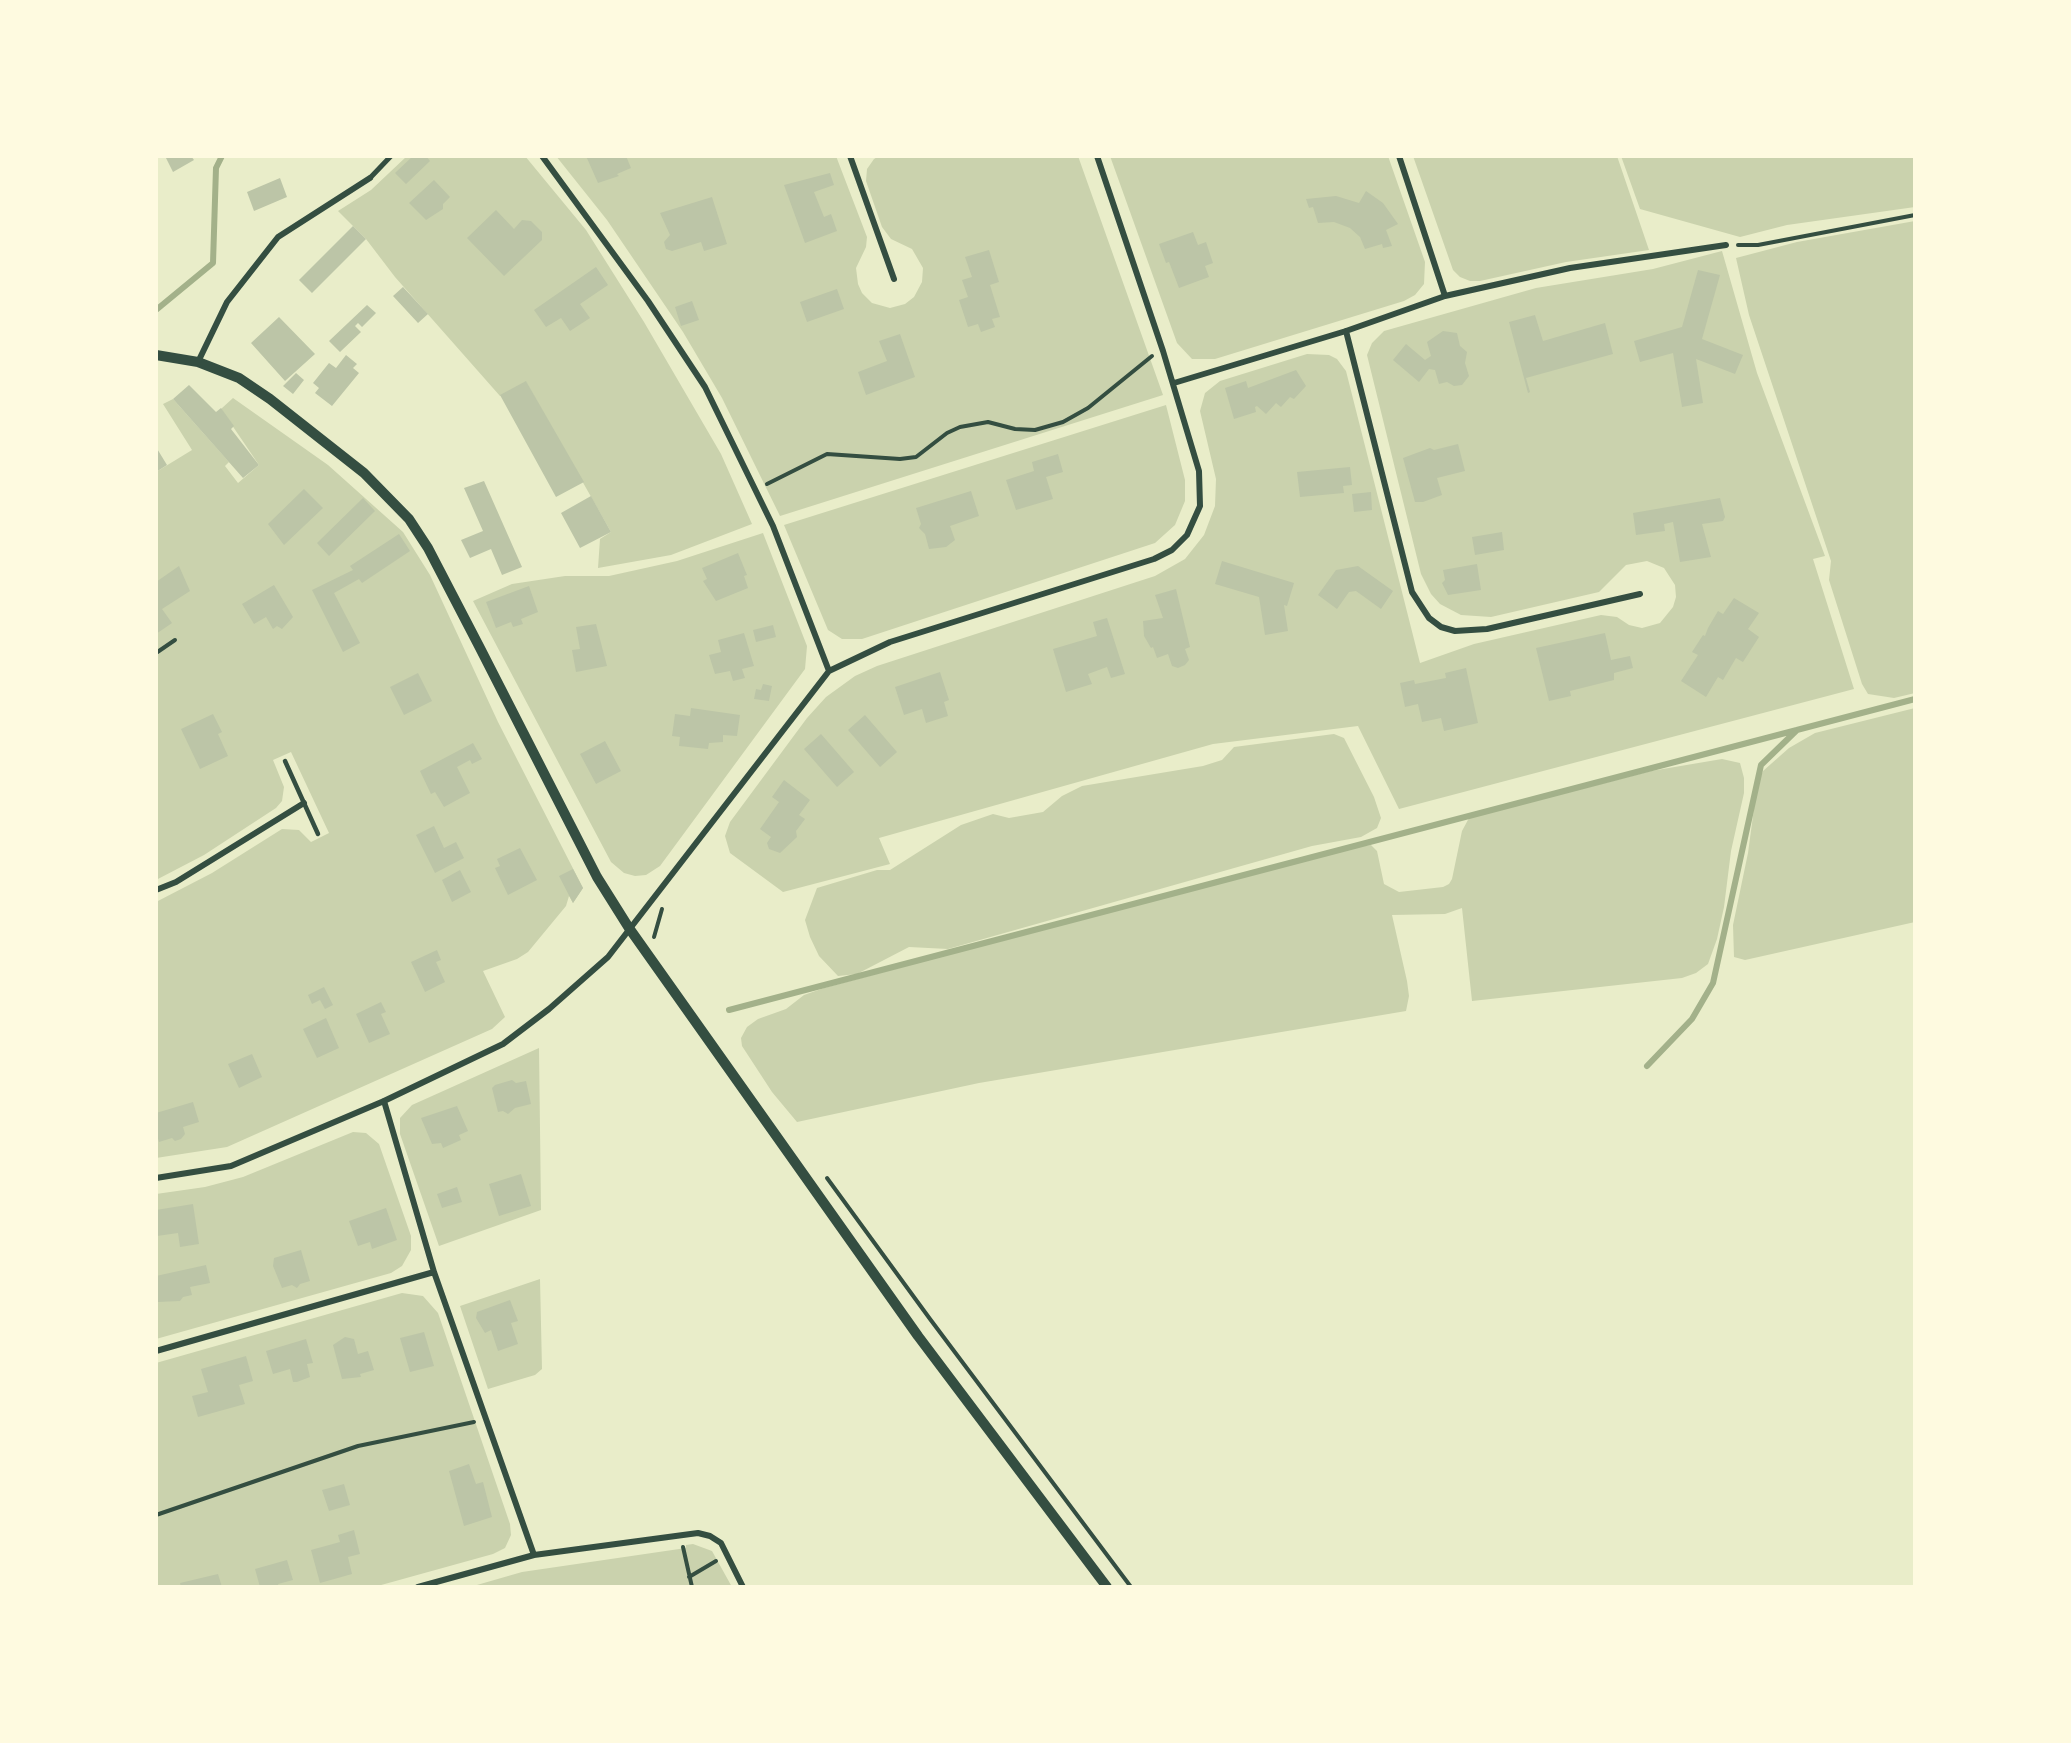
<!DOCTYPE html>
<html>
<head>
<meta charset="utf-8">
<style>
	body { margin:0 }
	#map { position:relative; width:2071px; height:1743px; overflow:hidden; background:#e9edc9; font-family:"Golos Text",sans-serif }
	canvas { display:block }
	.frame { position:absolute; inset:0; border:158px solid #fefae0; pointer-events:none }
</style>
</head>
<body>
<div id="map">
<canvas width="2071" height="1743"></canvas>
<div class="frame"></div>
</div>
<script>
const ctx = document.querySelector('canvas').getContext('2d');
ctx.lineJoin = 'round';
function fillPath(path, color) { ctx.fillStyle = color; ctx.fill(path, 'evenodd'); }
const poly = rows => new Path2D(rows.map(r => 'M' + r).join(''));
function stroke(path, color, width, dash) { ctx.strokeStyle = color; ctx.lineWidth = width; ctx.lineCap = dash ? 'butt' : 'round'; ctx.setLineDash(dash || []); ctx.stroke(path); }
fillPath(poly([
	[407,156,525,156,586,230,644,322,721,454,752,524,671,555,598,568,600,539,611,532,526,382,500,396,395,277,366,239,338,211,371,190],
	[556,156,836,156,867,237,866,247,856,268,858,284,862,293,872,303,890,308,905,304,914,297,922,282,923,268,912,249,891,239,882,227,866,181,867,169,874,159,879,156,1078,156,1163,395,780,516,722,398,683,332,607,220],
	[1110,156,1388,156,1425,262,1424,284,1415,295,1404,301,1215,359,1192,359,1177,343],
	[1413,156,1617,156,1649,250,1566,262,1480,281,1470,281,1460,277,1453,270],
	[1621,156,1915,156,1915,207,1787,225,1740,237,1640,209],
	[1915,221,1915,693,1894,698,1868,694,1862,684,1829,580,1831,561,1749,315,1736,258,1797,242],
	[1722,251,1757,373,1825,556,1813,559,1854,689,1399,809,1358,726,1213,744,879,838,890,864,783,892,730,853,725,836,730,822,807,718,826,697,855,676,877,666,1155,576,1185,559,1204,535,1215,506,1216,479,1200,411,1205,393,1220,381,1307,354,1329,355,1337,359,1346,371,1420,663,1474,644,1601,615,1617,617,1629,625,1642,628,1660,623,1673,607,1676,597,1675,585,1664,568,1647,561,1626,565,1599,592,1491,617,1461,615,1440,604,1431,594,1421,574,1367,355,1372,343,1384,331,1536,288,1653,269],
	[233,398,328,465,403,532,430,575,498,722,583,888,573,903,569,896,566,906,528,952,517,959,483,971,505,1017,492,1029,227,1147,156,1158,156,902,212,873,282,829,299,830,311,842,329,833,291,752,273,760,284,787,282,801,276,808,204,855,156,880,156,472,192,450,163,404,173,399,229,462,225,466,238,483,259,465,221,409],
	[1166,405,1185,480,1185,501,1175,525,1155,543,862,639,842,639,828,630,784,525],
	[763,533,807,646,805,669,660,866,646,875,635,876,624,873,611,862,473,601,512,584,565,576,609,576,677,561],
	[1915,708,1915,922,1745,960,1734,957,1733,925,1748,853,1757,786,1763,771,1789,748,1815,733],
	[1334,734,1344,738,1374,797,1381,818,1377,828,1361,837,1312,846,948,949,909,947,857,974,838,976,819,956,810,937,805,920,817,888,877,870,890,870,961,825,993,814,1009,818,1043,812,1062,796,1082,786,1203,766,1222,760,1234,747],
	[1722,759,1740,763,1744,778,1744,793,1731,851,1724,907,1717,939,1708,964,1696,973,1682,978,1472,1001,1462,908,1445,914,1392,915,1407,981,1409,996,1406,1011,979,1083,797,1122,772,1092,742,1046,741,1038,747,1027,758,1019,786,1009,804,995,824,988,1350,847,1371,845,1377,851,1384,884,1399,892,1443,887,1449,884,1452,879,1462,831,1469,818,1651,771],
	[539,1048,541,1210,439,1246,400,1134,400,1118,412,1105],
	[353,1132,366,1133,379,1144,411,1236,411,1250,402,1266,391,1273,156,1339,156,1194,205,1187,243,1177],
	[540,1279,542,1369,535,1375,488,1389,460,1306],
	[402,1293,423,1296,438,1313,510,1524,511,1535,505,1548,493,1554,374,1587,156,1587,156,1363],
	[693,1544,712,1551,732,1587,470,1587,522,1572,686,1548,686,1545]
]), '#cad2ad');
stroke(poly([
	[156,310,213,263,216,168,222,156],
	[729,1010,1915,699],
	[1647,1066,1692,1019,1713,983,1761,765,1797,730]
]), '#a3b18a', 6);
fillPath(poly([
	[165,156,191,156,194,160,173,172],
	[413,156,426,156,430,161,406,184,395,173],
	[586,156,626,156,631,168,617,174,619,176,598,183],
	[830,173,834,185,814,192,824,217,831,214,837,231,805,243,784,185],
	[280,178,287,197,254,211,247,192],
	[434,180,450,197,443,204,443,209,426,220,409,203],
	[1366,191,1383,203,1398,224,1386,230,1392,246,1383,248,1382,244,1365,249,1360,237,1350,228,1334,222,1318,223,1313,207,1309,208,1306,199,1336,196,1359,203],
	[712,197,727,244,704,251,701,242,672,251,666,249,664,242,670,235,660,213],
	[496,210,514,229,522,220,531,221,542,232,542,240,504,276,467,238],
	[353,226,366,239,312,293,299,280],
	[1193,232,1198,245,1206,242,1213,263,1205,266,1209,277,1179,288,1169,262,1166,263,1159,244],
	[989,250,999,282,990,285,1000,317,992,319,995,327,981,332,978,324,968,327,959,300,968,297,962,280,972,277,965,257],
	[596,267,608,285,580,304,590,318,570,331,561,318,546,327,534,310],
	[1698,270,1720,275,1702,339,1743,355,1735,374,1696,359,1703,403,1682,407,1673,353,1640,362,1634,341,1682,327],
	[403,287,428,314,418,323,393,296],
	[837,289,844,309,807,322,800,302],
	[692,301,699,320,681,326,675,307],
	[367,305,376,313,362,327,358,323,355,326,361,332,340,352,329,341],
	[1535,315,1543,341,1605,323,1613,354,1526,378,1530,392,1528,393,1509,322],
	[279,317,315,354,285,381,251,343],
	[1443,331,1457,333,1460,346,1467,352,1465,363,1469,376,1462,385,1454,386,1447,382,1439,384,1435,370,1429,369,1419,382,1393,360,1406,344,1425,360,1431,356,1427,342],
	[900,334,915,377,866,395,858,372,887,361,879,341],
	[346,355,357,364,353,368,359,373,332,406,315,393,319,388,313,383,329,363,336,368],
	[1296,370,1306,386,1294,399,1290,397,1281,407,1276,403,1266,414,1257,406,1255,407,1256,412,1234,419,1225,388,1246,381,1248,388],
	[296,373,304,380,293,394,283,386],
	[526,381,584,482,556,497,500,395],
	[189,385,216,412,221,408,234,426,231,429,259,465,243,478,173,399],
	[1458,444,1465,471,1437,478,1442,495,1423,502,1415,502,1403,458,1430,448,1434,450],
	[156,447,167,465,156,472],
	[1058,454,1063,472,1046,477,1053,499,1016,510,1006,480,1034,471,1032,462],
	[1350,467,1352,485,1343,486,1344,493,1300,497,1297,472],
	[484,481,522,567,502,575,491,549,470,558,461,540,483,531,464,488],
	[304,489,323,508,284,545,268,524],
	[971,491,979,516,950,526,955,540,946,547,929,549,925,534,919,528,921,524,916,508],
	[1371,492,1372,510,1354,512,1352,494],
	[591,496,611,532,580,548,561,513],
	[363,498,375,511,329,556,317,543],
	[1720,498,1725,517,1723,521,1702,524,1711,557,1680,562,1673,522,1664,524,1665,531,1636,535,1633,513],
	[1502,532,1504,550,1475,555,1472,537],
	[399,534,410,551,362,583,359,579,334,593,360,643,343,652,312,590,353,570,350,566],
	[738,553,747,575,744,576,748,588,716,601,703,581,707,579,702,568],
	[1222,561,1294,583,1287,606,1284,605,1288,631,1265,635,1259,597,1215,584],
	[1477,564,1481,590,1448,595,1442,583,1445,580,1443,570],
	[179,566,190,591,162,609,172,623,156,634,156,582],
	[1358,566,1393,591,1381,609,1356,591,1349,592,1337,609,1318,595,1336,570],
	[274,585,293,617,282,629,277,626,273,629,266,617,254,624,242,604],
	[529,586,538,612,521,619,523,624,513,627,511,622,496,628,486,602],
	[1176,589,1190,647,1185,649,1189,660,1185,665,1178,668,1172,666,1168,654,1157,658,1153,647,1151,648,1144,636,1143,621,1163,618,1155,595],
	[1734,598,1759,613,1748,629,1759,637,1743,662,1736,658,1723,680,1718,677,1706,697,1681,681,1698,655,1692,652,1703,635,1705,636,1708,628,1718,611,1723,614],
	[1107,618,1125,674,1111,678,1107,667,1088,674,1092,684,1066,692,1053,649,1097,636,1093,622],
	[596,624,607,666,576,672,572,650,580,649,576,627],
	[773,625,776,637,756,642,753,630],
	[744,633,754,666,742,669,745,678,733,681,730,671,715,674,709,655,721,652,718,640],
	[1605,633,1611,660,1630,656,1633,668,1614,673,1614,680,1570,691,1571,696,1549,701,1536,648],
	[1466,668,1478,723,1444,731,1441,718,1422,722,1418,704,1405,707,1400,683,1414,680,1415,684,1446,678,1445,673],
	[940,672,949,700,944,702,948,716,926,723,922,709,904,715,895,687],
	[418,673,432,701,404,715,390,687],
	[763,684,772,686,769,701,754,699,756,689,761,690],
	[691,708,740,715,737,736,723,735,723,742,709,743,708,749,679,746,680,737,672,736,675,714,690,716],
	[213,714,222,732,218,734,228,756,200,769,181,729],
	[865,715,897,752,880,767,848,730],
	[821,734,854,772,837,787,804,749],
	[605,741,621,771,596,784,580,754],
	[473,743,482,759,472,764,470,760,457,767,470,793,444,807,435,792,431,794,420,771],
	[784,780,810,800,799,815,805,819,796,831,797,837,780,853,769,849,767,843,771,837,760,829,779,802,772,797],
	[434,826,444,848,456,842,464,858,435,873,416,835],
	[520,848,537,880,508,895,495,868,500,866,497,859],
	[573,869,583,888,573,903,559,876],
	[460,870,471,892,452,902,442,880],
	[437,950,441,960,436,962,445,982,425,992,411,962],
	[324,987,333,1005,325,1009,320,1000,312,1004,308,995],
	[381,1002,386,1012,381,1014,390,1034,369,1043,356,1014],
	[326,1018,339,1048,317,1058,303,1029],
	[252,1054,262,1077,239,1088,228,1064],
	[512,1080,516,1083,526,1081,531,1104,515,1108,508,1114,503,1111,498,1112,492,1088,495,1085],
	[193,1102,199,1122,183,1127,185,1134,181,1139,175,1141,172,1138,159,1142,156,1131,156,1113],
	[457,1106,468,1131,459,1135,461,1140,443,1148,441,1143,432,1144,421,1118],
	[521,1174,531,1206,499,1216,489,1184],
	[457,1187,462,1202,442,1208,437,1194],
	[193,1204,199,1244,180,1247,178,1233,157,1236,156,1210],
	[386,1208,397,1240,372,1249,370,1242,358,1246,349,1221],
	[301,1250,310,1281,300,1284,297,1288,292,1285,282,1288,273,1266,274,1258],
	[206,1265,210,1283,190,1287,192,1295,183,1297,180,1301,158,1302,156,1276],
	[510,1300,518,1321,511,1323,518,1344,498,1351,491,1330,485,1333,476,1318,477,1312],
	[424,1332,434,1366,410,1372,400,1338],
	[345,1337,354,1339,358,1354,368,1351,374,1370,360,1374,361,1377,342,1379,333,1345],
	[306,1339,313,1363,307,1364,310,1377,297,1382,293,1382,290,1369,273,1374,266,1351],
	[246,1356,253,1381,239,1385,245,1404,198,1417,192,1396,208,1392,201,1369],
	[469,1464,476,1484,483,1482,492,1517,464,1526,449,1471],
	[344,1484,350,1505,329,1511,322,1490],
	[354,1530,360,1554,348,1557,352,1574,320,1583,311,1550,340,1542,338,1535],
	[287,1560,293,1580,278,1584,279,1587,260,1587,255,1569],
	[218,1574,222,1587,181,1587,180,1583]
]), '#bcc5a7');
stroke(poly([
	[1738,245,1758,245,1915,215],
	[767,484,827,454,900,459,916,457,947,433,960,427,988,422,1015,429,1035,430,1063,422,1088,408,1152,356],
	[156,653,175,640],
	[654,937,662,909],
	[827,1178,930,1319,1131,1587],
	[156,1515,358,1446,474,1422],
	[683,1547,692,1587],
	[689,1577,716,1561]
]), '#344e41', 4);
stroke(poly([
	[285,761,318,834]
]), '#344e41', 4.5);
stroke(poly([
	[370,178,391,156]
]), '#344e41', 5);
stroke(poly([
	[542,156,648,301,705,387,773,526,829,671],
	[850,156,894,279],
	[1399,156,1445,296],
	[1346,331,1412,592,1429,618,1441,627,1455,631,1487,629,1640,594],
	[198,362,227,302,278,237,370,178],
	[1174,383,1346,331,1445,296,1570,268,1726,245],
	[156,890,176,882,304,803],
	[384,1101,434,1272,534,1555],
	[156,1178,231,1166,384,1101,503,1044,549,1009,608,957,829,671,890,642,1154,559,1172,550,1187,535,1200,506,1199,471,1163,351,1097,156],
	[156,1351,434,1272],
	[418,1587,534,1555,698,1533,710,1536,721,1543,743,1587]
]), '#344e41', 6);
stroke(poly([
	[156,355,198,362,239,378,270,399,364,473,409,519,428,548,480,648,597,877,629,928,918,1336,1107,1587]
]), '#344e41', 10);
</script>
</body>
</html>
